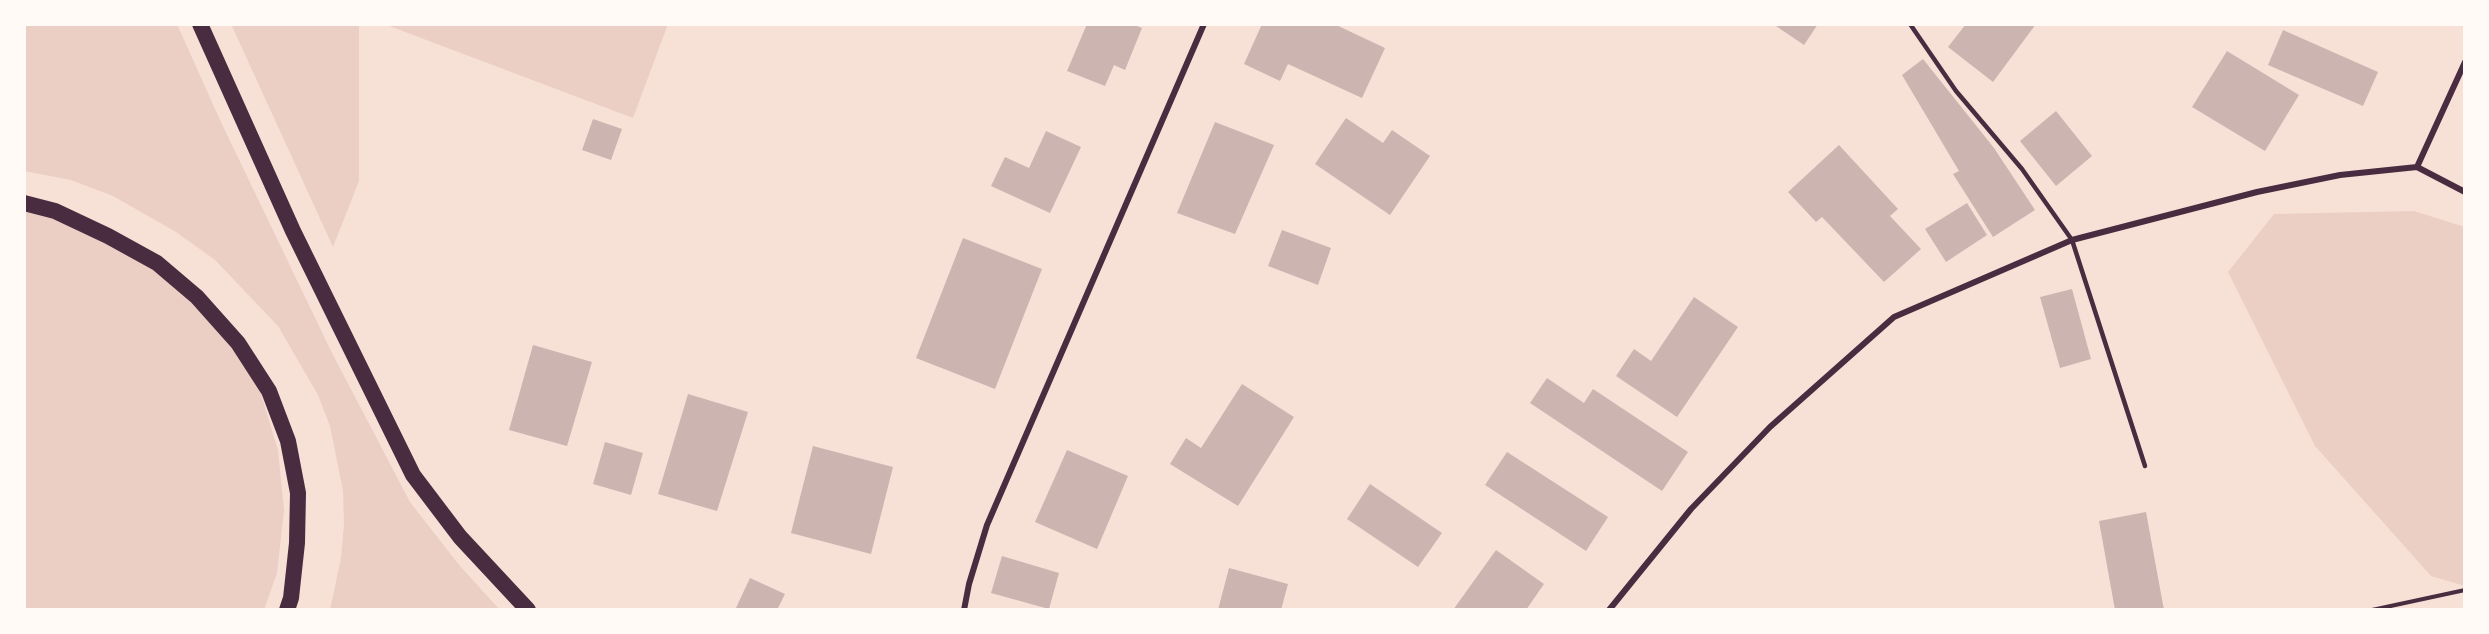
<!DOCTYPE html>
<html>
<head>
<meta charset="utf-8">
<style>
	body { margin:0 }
	#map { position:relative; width:2489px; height:634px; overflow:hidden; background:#f7e1d7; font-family:"Alegreya Sans",sans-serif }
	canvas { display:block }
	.frame { position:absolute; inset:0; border:26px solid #fffaf5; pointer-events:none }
</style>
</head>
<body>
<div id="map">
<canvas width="2489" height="634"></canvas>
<div class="frame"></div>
</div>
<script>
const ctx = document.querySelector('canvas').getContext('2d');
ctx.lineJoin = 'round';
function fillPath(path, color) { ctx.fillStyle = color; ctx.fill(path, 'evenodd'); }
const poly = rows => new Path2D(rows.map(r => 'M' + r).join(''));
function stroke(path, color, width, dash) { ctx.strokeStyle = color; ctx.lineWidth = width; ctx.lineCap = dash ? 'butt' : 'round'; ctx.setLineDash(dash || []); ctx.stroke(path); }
fillPath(poly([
	[24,24,177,24,220,120,332,353,410,502,460,566,500,610,330,610,341,558,344,524,343,491,330,426,318,395,278,326,215,260,176,232,113,196,71,180,24,171],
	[231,24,359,24,359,181,333,247],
	[384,24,668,24,633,118],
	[24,208,74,222,122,247,179,287,220,330,259,387,278,450,284,510,277,573,264,610,24,610],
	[2414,211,2465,227,2465,586,2431,576,2315,446,2228,272,2274,214]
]), '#ebcfc5');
fillPath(poly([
	[1087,24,1132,24,1142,28,1125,70,1114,65,1105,86,1067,71],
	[1262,24,1334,24,1385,48,1362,98,1288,64,1280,81,1244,64],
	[1773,24,1818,24,1804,45],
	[1966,24,2036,24,1993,82,1948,47],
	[2283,30,2378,72,2363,106,2268,65],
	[2227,51,2299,95,2265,151,2192,107],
	[1923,59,1994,148,2035,210,1993,237,1953,174,1959,171,1902,75],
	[2056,111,2092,156,2056,186,2020,141],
	[1346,118,1383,143,1392,130,1430,156,1390,215,1315,164],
	[593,119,622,129,611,160,582,150],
	[1215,122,1274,145,1235,234,1177,213],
	[1046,131,1081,147,1050,213,991,186,1005,157,1029,168],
	[1839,145,1898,209,1890,216,1921,249,1884,282,1822,217,1816,222,1788,192],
	[1967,203,1987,235,1946,262,1925,229],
	[1282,230,1331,248,1318,285,1268,266],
	[963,238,1042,269,995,389,916,358],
	[2072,289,2091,359,2060,368,2040,297],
	[1694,297,1738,327,1677,417,1616,376,1634,349,1651,361],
	[533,345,592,362,567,446,509,430],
	[1547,378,1584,403,1593,389,1688,452,1662,491,1530,403],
	[1242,384,1294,417,1238,506,1170,464,1186,438,1201,448],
	[688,394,748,412,717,511,658,494],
	[605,442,643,453,631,495,593,484],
	[813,446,893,467,871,554,791,533],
	[1067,450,1128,476,1097,549,1035,522],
	[1507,452,1608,517,1586,551,1485,485],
	[1370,484,1442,533,1418,567,1347,519],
	[2146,512,2164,610,2115,610,2099,521],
	[1496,550,1544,584,1526,610,1453,610],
	[1002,556,1059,573,1049,609,991,593],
	[1229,568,1288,584,1281,610,1218,610],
	[750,578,785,594,777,610,735,610]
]), '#ccb4b1');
stroke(poly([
	[2372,610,2465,590]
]), '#4a2c40', 4);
stroke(poly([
	[1910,24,1956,91,2022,169,2072,240,2145,466]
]), '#4a2c40', 4.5);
stroke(poly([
	[2417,167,2465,62],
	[964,610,969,584,987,525,1204,24],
	[1609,610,1691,509,1770,427,1894,317,2072,240,2257,192,2340,175,2417,167,2465,192]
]), '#4a2c40', 6);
stroke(poly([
	[200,24,293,231,413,475,460,537,528,610],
	[24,203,55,211,108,236,157,263,197,297,238,343,269,391,288,441,298,493,297,543,291,598,287,610]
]), '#4a2c40', 16);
</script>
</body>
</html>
